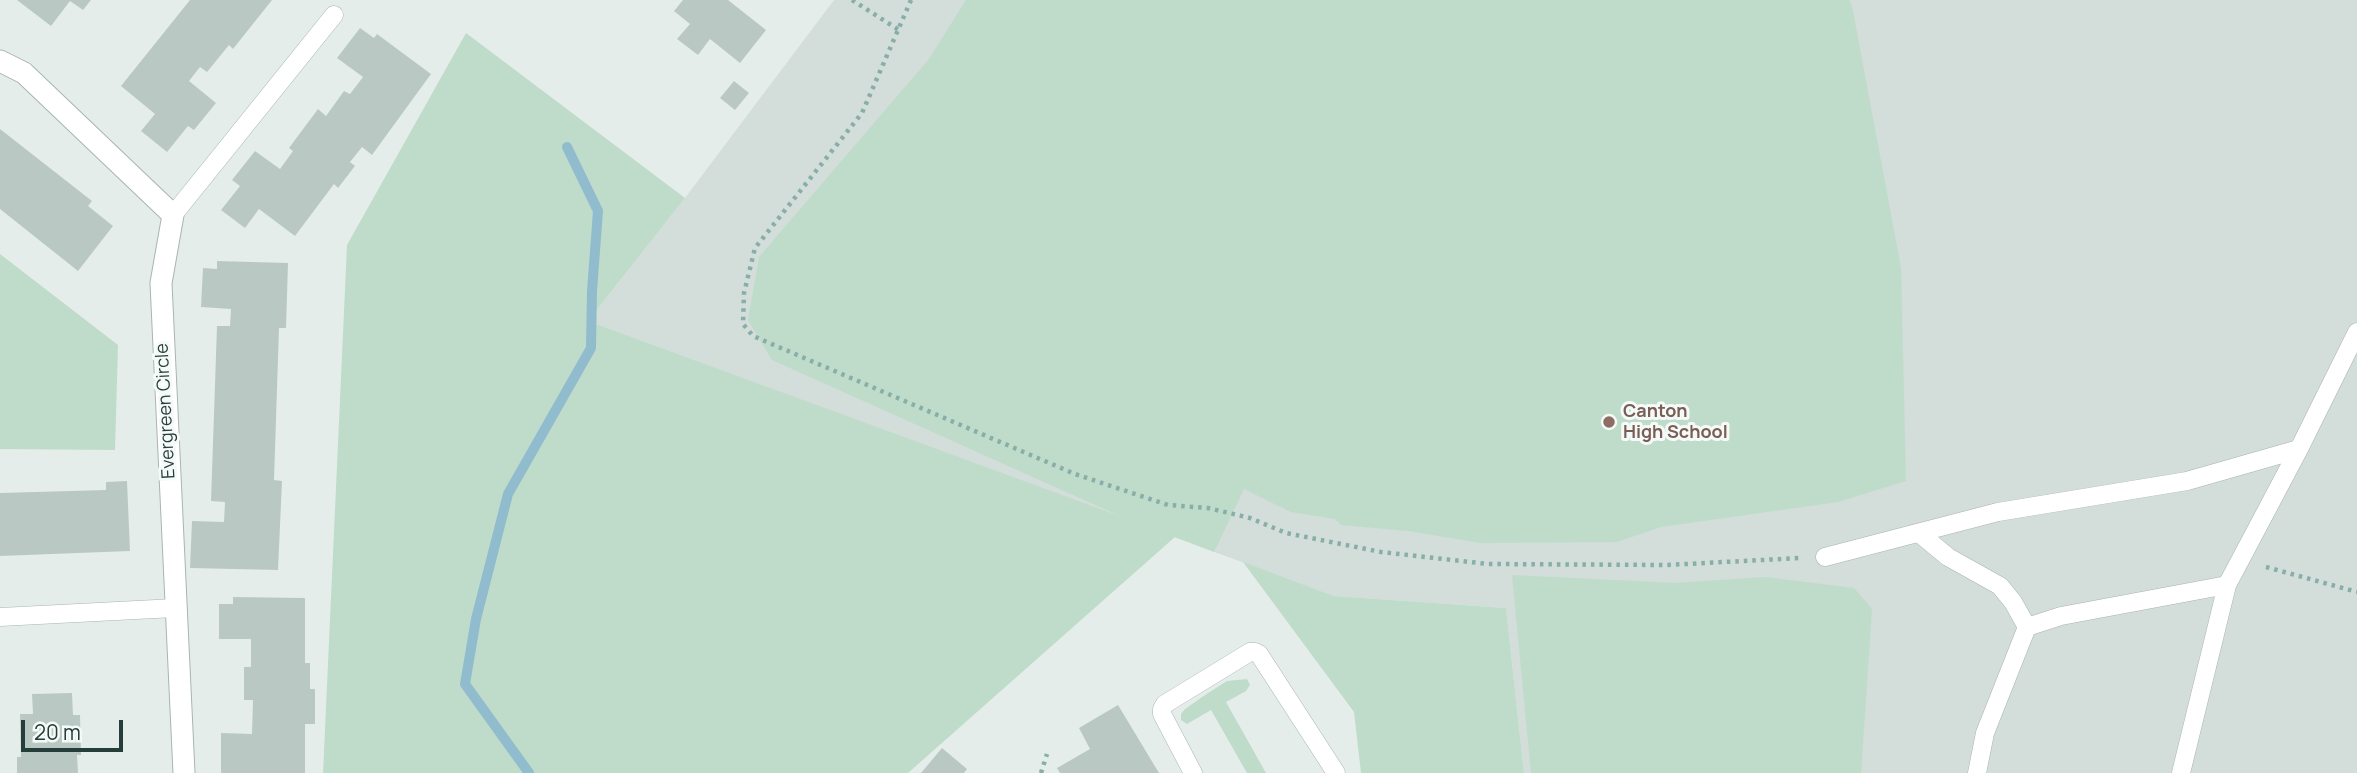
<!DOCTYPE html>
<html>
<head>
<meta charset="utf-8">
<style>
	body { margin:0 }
	#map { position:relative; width:2357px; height:773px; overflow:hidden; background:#e5edea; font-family:Manrope,sans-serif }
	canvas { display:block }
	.scale { position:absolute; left:21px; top:720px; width:102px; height:32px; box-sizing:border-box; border:4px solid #253e3a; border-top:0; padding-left:9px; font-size:21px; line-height:24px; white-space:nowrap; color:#253e3a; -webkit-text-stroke:5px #f5faf8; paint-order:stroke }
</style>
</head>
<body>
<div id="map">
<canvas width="2357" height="773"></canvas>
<div class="scale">20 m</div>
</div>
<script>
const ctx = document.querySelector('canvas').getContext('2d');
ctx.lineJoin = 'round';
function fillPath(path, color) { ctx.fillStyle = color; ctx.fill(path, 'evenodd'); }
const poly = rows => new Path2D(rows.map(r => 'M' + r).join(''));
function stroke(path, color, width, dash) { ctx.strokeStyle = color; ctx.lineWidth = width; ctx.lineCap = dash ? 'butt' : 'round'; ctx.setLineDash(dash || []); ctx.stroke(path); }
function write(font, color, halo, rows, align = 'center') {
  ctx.font = font + ' Manrope,sans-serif'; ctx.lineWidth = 6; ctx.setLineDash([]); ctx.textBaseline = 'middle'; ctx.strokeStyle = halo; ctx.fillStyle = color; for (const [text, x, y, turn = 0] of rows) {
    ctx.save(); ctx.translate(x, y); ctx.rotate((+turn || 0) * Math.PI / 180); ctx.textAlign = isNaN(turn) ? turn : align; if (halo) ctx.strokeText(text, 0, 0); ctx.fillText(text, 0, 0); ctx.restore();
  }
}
fillPath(poly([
	[834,0,2357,0,2357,773,1524,773,1506,608,1334,596,588,321,685,198]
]), '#d3ddda');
fillPath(poly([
	[966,0,1849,0,1852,6,1901,268,1906,481,1838,502,1661,527,1617,542,1481,543,1408,531,1341,525,1335,519,1291,512,1244,489,1214,552,1175,537,908,773,323,773,347,245,466,33,685,198,588,321,1122,517,772,360,748,320,759,257,929,59],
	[0,254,118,345,115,450,0,449],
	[1243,562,1334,596,1506,608,1524,773,1361,773,1354,712],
	[1512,575,1676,583,1765,577,1854,588,1872,609,1861,773,1531,773],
	[1247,679,1250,685,1246,691,1226,702,1266,773,1247,773,1211,710,1187,724,1181,720,1181,714,1185,709,1205,695,1227,681]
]), '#bfdccb');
stroke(poly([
	[529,773,465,684,476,619,508,494,591,348,592,291,598,211,567,147]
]), '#91bcce', 10);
fillPath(poly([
	[17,0,91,0,83,10,70,1,51,26],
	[190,0,272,0,233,49,229,45,207,72,200,67,189,81,216,103,194,130,188,126,167,152,141,131,155,114,121,86],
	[683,0,728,0,766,30,740,63,710,39,698,55,677,39,690,24,674,11],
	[360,28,374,38,377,34,431,74,372,155,362,147,350,162,355,166,338,188,334,184,295,236,259,209,245,228,221,210,240,186,232,180,255,151,280,169,293,151,289,148,318,109,326,116,344,91,350,94,363,77,337,58],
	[734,81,749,93,735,110,720,98],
	[0,129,92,201,88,206,113,226,78,271,0,209],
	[217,261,288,263,286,328,279,328,274,480,282,481,278,570,190,568,192,521,224,522,225,502,211,501,217,326,230,326,231,309,201,307,203,268,217,269],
	[127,481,130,551,0,556,0,493,106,490,106,482],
	[233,597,305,598,305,663,310,663,310,689,315,689,315,724,305,724,305,773,221,773,221,733,252,734,253,700,244,700,244,667,251,667,251,639,219,639,219,604,233,604],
	[72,693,73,715,80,715,81,755,77,755,78,773,17,773,17,757,21,757,20,714,33,714,32,694],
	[1118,705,1159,773,1060,773,1057,768,1090,749,1079,728],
	[942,748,967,769,964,773,921,773]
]), '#bac8c4');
const lane = poly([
	[173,215,334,15],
	[1919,533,1948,557,2000,586,2013,602,2027,627],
	[1825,557,1998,512,2187,481,2299,449],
	[0,617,175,608],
	[1193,773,1162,714,1162,709,1165,704,1250,652,1255,652,1259,654,1336,773],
	[1977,773,1985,733,2027,627,2061,616,2227,585],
	[2181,773,2227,585,2299,449,2357,332]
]);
const street = poly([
	[0,61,24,73,173,215,161,283,184,773]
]);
stroke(lane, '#a8b5b2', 19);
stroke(street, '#a8b5b2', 23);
stroke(poly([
	[852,0,899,30],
	[911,0,862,113,755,248,744,293,743,324,753,336,1075,474,1168,505,1208,508,1250,518,1286,533,1381,552,1488,564,1667,565,1800,558],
	[2266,567,2357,592],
	[1041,773,1047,754]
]), '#87aea7', 4.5, [3.5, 5]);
stroke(lane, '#fff', 18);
stroke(street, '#fff', 21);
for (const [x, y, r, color] of [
	[1609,422,7,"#8d6e63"]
]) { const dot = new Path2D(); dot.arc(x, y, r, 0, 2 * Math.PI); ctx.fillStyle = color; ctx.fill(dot); stroke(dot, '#f5faf8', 2.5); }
write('18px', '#253e3a', '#f5faf8', [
	["Evergreen Circle",166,411,-93]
]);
write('bold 18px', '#785e54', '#f5faf8', [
	["Canton",1623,412],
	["High School",1623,433]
], 'left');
</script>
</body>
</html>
